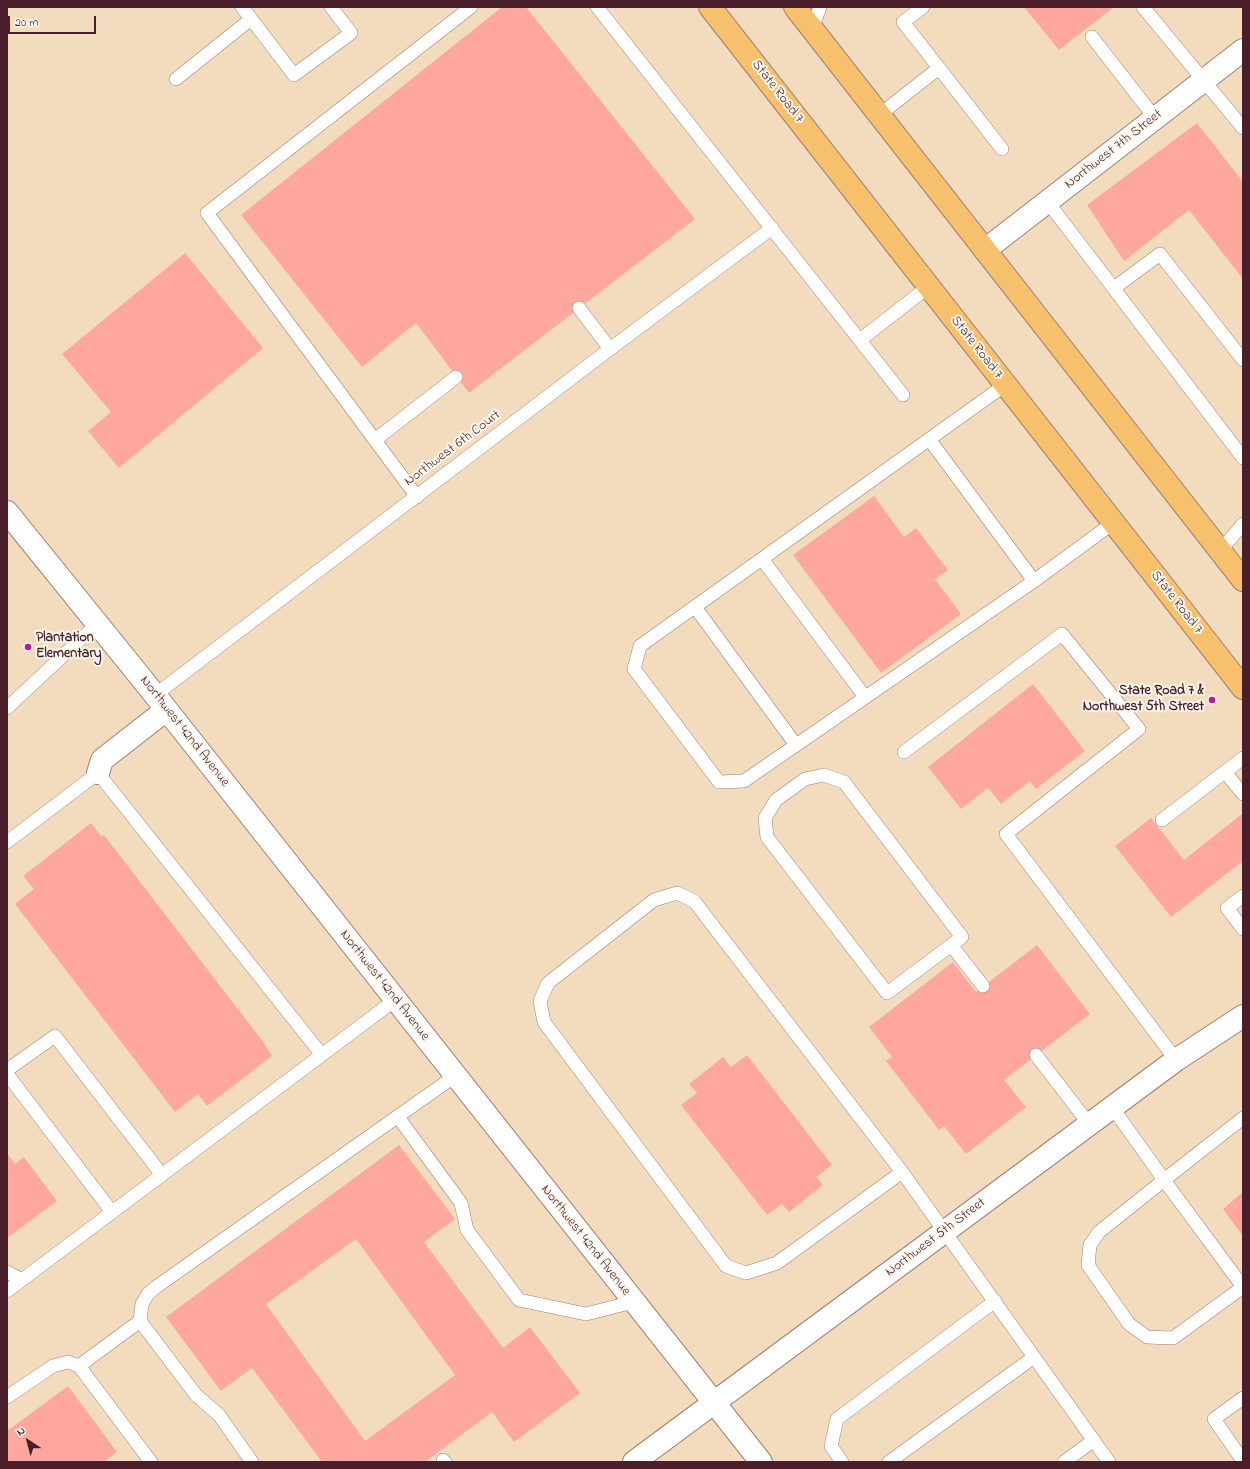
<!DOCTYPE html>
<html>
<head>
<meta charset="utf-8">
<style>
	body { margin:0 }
	#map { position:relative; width:1250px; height:1469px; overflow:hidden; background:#f3dcbe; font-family:"Indie Flower",sans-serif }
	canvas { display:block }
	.frame { position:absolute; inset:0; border:8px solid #4a1f2b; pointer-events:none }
	.north { position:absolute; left:8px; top:1421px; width:40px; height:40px; -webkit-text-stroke:3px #fbf7ec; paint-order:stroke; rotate:324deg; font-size:11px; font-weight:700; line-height:16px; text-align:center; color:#4a1f2b }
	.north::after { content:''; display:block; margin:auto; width:14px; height:18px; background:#4a1f2b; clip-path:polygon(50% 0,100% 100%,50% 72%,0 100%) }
	.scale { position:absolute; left:8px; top:16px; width:88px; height:18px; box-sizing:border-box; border:2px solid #4a1f2b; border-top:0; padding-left:5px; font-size:12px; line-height:14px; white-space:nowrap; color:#4a1f2b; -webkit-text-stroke:3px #fbf7ec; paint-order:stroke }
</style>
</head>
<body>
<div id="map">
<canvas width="1250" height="1469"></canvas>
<div class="frame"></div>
<div class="north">N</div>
<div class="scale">20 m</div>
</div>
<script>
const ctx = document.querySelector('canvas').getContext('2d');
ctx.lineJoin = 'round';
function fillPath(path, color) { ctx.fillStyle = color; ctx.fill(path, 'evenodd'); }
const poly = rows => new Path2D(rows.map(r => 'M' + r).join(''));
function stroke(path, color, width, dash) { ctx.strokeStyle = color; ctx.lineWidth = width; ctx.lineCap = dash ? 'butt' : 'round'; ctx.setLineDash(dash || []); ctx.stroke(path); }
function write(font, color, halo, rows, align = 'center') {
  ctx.font = font + ' "Indie Flower",sans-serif'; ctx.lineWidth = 4; ctx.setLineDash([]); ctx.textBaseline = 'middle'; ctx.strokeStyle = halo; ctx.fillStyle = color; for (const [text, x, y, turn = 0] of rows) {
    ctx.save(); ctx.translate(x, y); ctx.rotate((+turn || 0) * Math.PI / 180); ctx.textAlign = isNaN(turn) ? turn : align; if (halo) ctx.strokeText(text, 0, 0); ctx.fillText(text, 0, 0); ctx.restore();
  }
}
fillPath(poly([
	[502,7,526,7,695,219,469,393,416,323,362,367,241,215],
	[1024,7,1114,7,1059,50],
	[1197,123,1243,182,1243,279,1189,210,1124,261,1087,205],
	[185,253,263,348,119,468,88,431,111,412,62,354],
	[874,496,904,537,916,528,948,570,935,579,961,614,881,673,793,555],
	[1033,684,1085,751,1036,789,1030,781,1001,804,988,788,961,809,928,767],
	[1243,813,1243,861,1171,917,1115,846,1151,818,1184,860],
	[91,823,102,837,104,835,264,1043,272,1056,207,1106,198,1094,175,1112,15,904,34,889,23,876],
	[1037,945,1090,1014,1004,1080,1026,1107,966,1154,944,1126,939,1130,886,1061,892,1057,869,1027,953,962,976,992],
	[747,1055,832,1165,816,1177,823,1185,789,1212,782,1204,767,1215,681,1105,697,1093,689,1084,723,1057,731,1067],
	[399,1145,455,1219,424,1242,503,1348,530,1327,580,1393,514,1442,492,1412,425,1462,322,1462,252,1368,221,1391,166,1317],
	[356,1239,455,1375,365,1441,266,1304],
	[7,1153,15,1164,24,1157,57,1201,7,1238],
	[1243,1192,1243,1236,1223,1209],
	[68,1386,117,1452,104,1462,7,1462,7,1431]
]), '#fea79e');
const service = poly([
	[242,7,294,75,351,33,331,7],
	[597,7,903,395],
	[1143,7,1243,128],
	[812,29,820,7],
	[1092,37,1155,118],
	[939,68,1002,149],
	[176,79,251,19],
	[878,116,939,68,903,22,923,7],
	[1047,201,1243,458],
	[1114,288,1160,254,1243,360],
	[579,308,610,349],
	[860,340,928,287],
	[1005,385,640,646,634,669,719,782,744,781,1034,581,1113,523],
	[929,439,1034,581],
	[375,440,456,377],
	[417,497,207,213,471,7],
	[1220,551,1243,524],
	[762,559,865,697],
	[695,607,796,745],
	[155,695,610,349,772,228],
	[7,708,97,624],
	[904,752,1062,634,1139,729,1006,834,1176,1060],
	[1225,772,1243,794],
	[824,775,844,782,962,937,887,993,767,837,765,818,776,800,805,779,824,775],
	[1162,820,1243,758],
	[7,842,98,773,322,1055],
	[1243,896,1227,908,1243,929],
	[951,945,983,986],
	[1036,1055,1089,1124],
	[7,1070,55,1036,162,1175],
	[7,1074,112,1212],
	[1112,1107,1164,1180,1243,1287,1173,1338,1147,1337,1129,1324,1088,1265,1090,1245,1099,1232,1164,1180,1243,1118],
	[398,1117,461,1203,467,1230,519,1300,586,1314,633,1302],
	[902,1172,777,1263,746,1273,726,1266,544,1022,540,1001,548,983,654,900,677,893,694,901,902,1172,1109,1462],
	[7,1272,22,1280],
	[7,1291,395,1000],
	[79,1366,140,1321],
	[7,1397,53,1366,68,1362,79,1366,151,1462],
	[1243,1398,1214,1419,1243,1461],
	[443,1460,445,1462],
	[252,1462,219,1415,196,1395,140,1321,142,1304,148,1294,156,1287,455,1076],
	[842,1462,831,1446,837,1419,995,1301],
	[889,1462,1034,1357],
	[1064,1462,1094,1440]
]);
const minor = poly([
	[985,250,1243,50],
	[7,512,155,695,761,1462],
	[98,773,102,760,166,710]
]);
const tertiary = poly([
	[634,1462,1176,1060,1243,1016]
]);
const primary = poly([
	[710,7,1243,688],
	[795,7,1243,580]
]);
stroke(service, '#9e7e74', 14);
stroke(minor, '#9e7e74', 24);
stroke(tertiary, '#9e7e74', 24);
stroke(primary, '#9e7e74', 24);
stroke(service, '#fff', 13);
stroke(minor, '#fff', 22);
stroke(tertiary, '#fff', 22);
stroke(primary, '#f7c06c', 22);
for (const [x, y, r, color] of [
	[28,647,4,"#b5179e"],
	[1212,700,4,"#b5179e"]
]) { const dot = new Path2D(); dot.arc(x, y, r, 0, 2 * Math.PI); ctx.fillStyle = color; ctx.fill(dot); stroke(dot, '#fbf7ec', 1.5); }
write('14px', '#4a1f2b', '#fbf7ec', [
	["State Road 7",777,92,52],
	["Northwest 7th Street",1114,150,-38],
	["State Road 7",976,348,52],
	["Northwest 6th Court",453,449,-37],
	["State Road 7",1176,603,52],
	["Northwest 42nd Avenue",184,732,52],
	["Northwest 42nd Avenue",384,986,52],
	["Northwest 5th Street",936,1238,-37],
	["Northwest 42nd Avenue",585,1241,52]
]);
write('bold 14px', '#4a1f2b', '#fbf7ec', [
	["Plantation",36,639],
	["Elementary",36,655],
	["State Road 7 &",1204,692,"right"],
	["Northwest 5th Street",1204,708,"right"]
], 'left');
</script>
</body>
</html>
